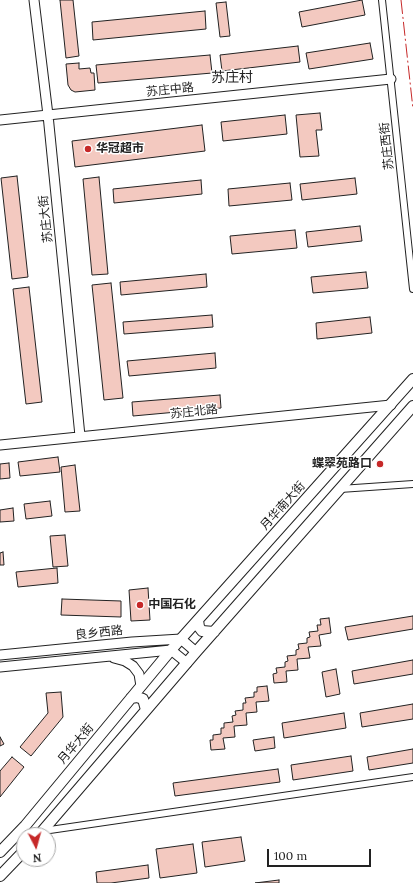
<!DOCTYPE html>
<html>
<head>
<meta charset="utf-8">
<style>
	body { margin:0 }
	#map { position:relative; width:413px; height:883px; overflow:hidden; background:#fff; font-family:Lora,serif }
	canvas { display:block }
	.north { position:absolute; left:16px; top:827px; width:40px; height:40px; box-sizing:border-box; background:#fff; border:1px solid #a7a7a7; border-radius:50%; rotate:174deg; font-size:11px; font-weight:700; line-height:16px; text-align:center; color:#222 }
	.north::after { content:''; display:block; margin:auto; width:14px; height:18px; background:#c62828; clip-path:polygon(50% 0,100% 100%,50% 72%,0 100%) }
	.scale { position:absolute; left:267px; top:849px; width:104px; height:18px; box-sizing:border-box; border:2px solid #222; border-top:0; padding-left:5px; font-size:12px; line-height:14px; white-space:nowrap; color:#222; -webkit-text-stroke:3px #fff; paint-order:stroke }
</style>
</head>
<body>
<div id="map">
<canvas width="413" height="883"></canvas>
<div class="north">N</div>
<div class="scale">100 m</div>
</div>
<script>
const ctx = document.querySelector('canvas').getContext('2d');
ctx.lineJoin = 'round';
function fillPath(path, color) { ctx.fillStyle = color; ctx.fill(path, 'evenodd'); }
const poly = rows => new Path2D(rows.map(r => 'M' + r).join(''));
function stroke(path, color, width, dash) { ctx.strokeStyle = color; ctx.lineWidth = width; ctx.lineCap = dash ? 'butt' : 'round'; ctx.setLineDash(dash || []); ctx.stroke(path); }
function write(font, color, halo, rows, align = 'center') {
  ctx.font = font + ' Lora,"Noto Sans SC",serif'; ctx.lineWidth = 3; ctx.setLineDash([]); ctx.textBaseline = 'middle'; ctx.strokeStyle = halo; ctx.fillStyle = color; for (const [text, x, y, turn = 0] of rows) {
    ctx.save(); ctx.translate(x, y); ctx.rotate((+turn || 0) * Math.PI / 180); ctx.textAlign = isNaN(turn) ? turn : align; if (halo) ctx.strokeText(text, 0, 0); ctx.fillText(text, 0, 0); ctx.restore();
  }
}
const building = poly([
	[60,0,73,0,79,56,66,58,60,0],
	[362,0,365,15,302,27,299,12,362,0],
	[226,2,230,36,220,37,216,3,226,2],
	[205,11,206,29,93,40,92,22,205,11],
	[370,43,373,59,309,69,306,53,370,43],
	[298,46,300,62,222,71,220,55,298,46],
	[210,55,212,73,98,83,96,65,210,55],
	[79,63,79,69,90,68,91,73,94,73,95,90,75,92,71,90,68,85,66,64,79,63],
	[320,113,322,130,316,130,319,156,300,157,296,115,320,113],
	[285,115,287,134,223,141,221,122,285,115],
	[202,125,205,151,75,167,72,141,202,125],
	[17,176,28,277,12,279,1,178,17,176],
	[99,177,108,274,92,275,83,179,99,177],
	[355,178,357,194,302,200,300,184,355,178],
	[201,180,202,194,114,203,113,189,201,180],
	[290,183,292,200,229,206,228,189,290,183],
	[360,226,362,241,308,247,306,232,360,226],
	[295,230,297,248,232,254,230,236,295,230],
	[366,272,368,288,313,293,311,277,366,272],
	[206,274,207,287,121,295,120,282,206,274],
	[111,283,123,398,104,400,92,285,111,283],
	[29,287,42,402,26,404,13,289,29,287],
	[212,315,213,327,124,334,123,322,212,315],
	[370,317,372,333,317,339,316,323,370,317],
	[215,353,216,368,129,376,127,361,215,353],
	[220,395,221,408,133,416,132,402,220,395],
	[58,457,60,472,20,476,18,462,58,457],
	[9,463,10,478,0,479,0,464,9,463],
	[75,465,80,511,65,512,61,467,75,465],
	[50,501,52,516,26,519,24,504,50,501],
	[13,508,14,521,0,522,0,510,13,508],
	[65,535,68,566,53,567,50,536,65,535],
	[3,552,4,565,0,565,0,553,3,552],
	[57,568,58,583,18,587,16,572,57,568],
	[148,588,150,620,131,621,129,590,148,588],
	[62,599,121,601,121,617,61,615,62,599],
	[413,616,413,629,348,640,345,627,413,616],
	[329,618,331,633,319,635,321,646,308,647,310,658,297,659,298,670,286,671,287,682,274,683,273,674,277,673,276,668,285,667,285,662,288,661,287,656,296,655,296,650,299,649,298,644,307,643,307,638,310,637,309,632,318,631,317,625,321,625,320,619,329,618],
	[413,660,413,674,354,684,352,671,413,660],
	[336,669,340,694,326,697,322,672,336,669],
	[267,686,269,701,256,702,257,712,246,713,247,725,234,726,235,737,223,738,225,749,211,750,210,740,213,740,213,735,221,734,221,728,224,728,224,723,233,722,232,716,236,715,235,711,243,710,243,703,246,703,245,698,254,697,254,692,257,692,257,687,267,686],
	[61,692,63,717,31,756,20,747,48,713,46,693,61,692],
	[413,704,413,719,362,727,360,713,413,704],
	[344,713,346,728,284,738,282,723,344,713],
	[0,737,4,744,0,746,0,737],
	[274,737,275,748,255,751,253,740,274,737],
	[413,749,413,763,369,770,367,757,413,749],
	[351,756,353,771,293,780,291,765,351,756],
	[12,757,24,767,0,797,0,771,12,757],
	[278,769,280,782,175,796,173,783,278,769],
	[241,837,245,861,205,867,202,842,241,837],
	[193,844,197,873,160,878,156,849,193,844],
	[148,865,149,878,111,883,97,883,96,872,148,865],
	[279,880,279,883,255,883,279,880]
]);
fillPath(building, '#f3c9c0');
stroke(building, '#222', 1);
const street = poly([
	[382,0,413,289],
	[340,489,413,484],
	[43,831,413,777]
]);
const secondary = poly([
	[34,0,48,115,80,436],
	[0,120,391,79],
	[0,445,391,405],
	[0,655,132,642,181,639,196,652],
	[114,658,125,661,133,666,139,674,141,686],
	[0,667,171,650,187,663]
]);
const primary = poly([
	[198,620,199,627,202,631,214,632],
	[131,698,137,697,143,699,146,710],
	[39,835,196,652,413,406],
	[0,852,25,826,171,650,413,379],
	[0,876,24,851]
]);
stroke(street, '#222', 8);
stroke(secondary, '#222', 11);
stroke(primary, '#222', 12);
stroke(street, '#fff', 6);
stroke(secondary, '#fff', 9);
stroke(primary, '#fff', 10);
stroke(poly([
	[401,0,413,109]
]), '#c62828', 1, [14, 3, 2, 3]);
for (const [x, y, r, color] of [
	[88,149,4,"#c62828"],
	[380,464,4,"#c62828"],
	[140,605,4,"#c62828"]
]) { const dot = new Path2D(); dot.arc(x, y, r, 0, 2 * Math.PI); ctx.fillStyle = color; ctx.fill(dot); stroke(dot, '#fff', 1.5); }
write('12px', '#222', '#fff', [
	["苏庄中路",170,90,-6],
	["苏庄西街",387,146,-96],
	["苏庄大街",46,219,-96],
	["苏庄北路",194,412,-6],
	["月华南大街",283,506,-48],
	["良乡西路",99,633,-6],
	["月华大街",76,744,-50]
]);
write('bold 12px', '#222', '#fff', [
	["华冠超市",96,149],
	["蝶翠苑路口",372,464,"right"],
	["中国石化",148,605]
], 'left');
write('14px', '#222', '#fff', [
	["苏庄村",232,78]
]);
</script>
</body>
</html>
